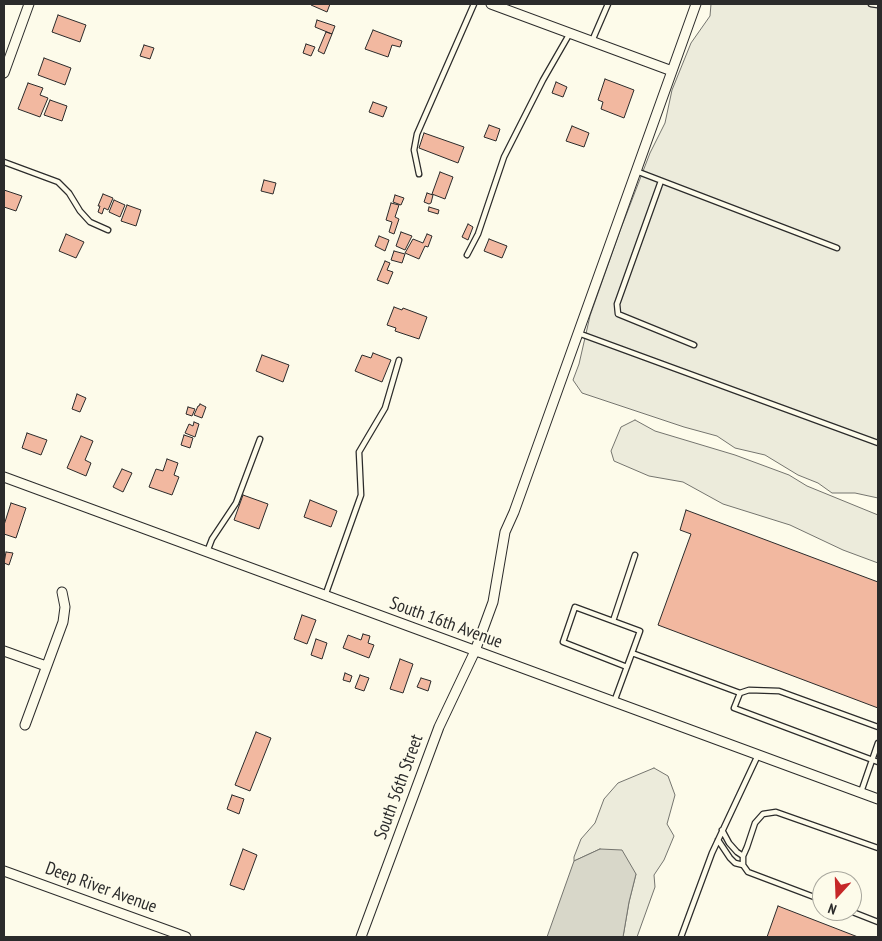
<!DOCTYPE html>
<html>
<head>
<meta charset="utf-8">
<style>
	body { margin:0 }
	#map { position:relative; width:882px; height:941px; overflow:hidden; background:#fdfbea; font-family:"PT Sans Narrow",sans-serif }
	canvas { display:block }
	.frame { position:absolute; inset:0; border:5px solid #2b2b2b; pointer-events:none }
	.north { position:absolute; left:812px; top:871px; width:50px; height:50px; box-sizing:border-box; background:#fdfbea; border:1px solid #a9a89e; border-radius:50%; rotate:200deg; font-size:14px; font-weight:700; line-height:20px; text-align:center; color:#2b2b2b }
	.north::after { content:''; display:block; margin:auto; width:18px; height:22px; background:#c62828; clip-path:polygon(50% 0,100% 100%,50% 72%,0 100%) }
</style>
</head>
<body>
<div id="map">
<canvas width="882" height="941"></canvas>
<div class="frame"></div>
<div class="north">N</div>
</div>
<script>
const ctx = document.querySelector('canvas').getContext('2d');
ctx.lineJoin = 'round';
function fillPath(path, color) { ctx.fillStyle = color; ctx.fill(path, 'evenodd'); }
const poly = rows => new Path2D(rows.map(r => 'M' + r).join(''));
function stroke(path, color, width, dash) { ctx.strokeStyle = color; ctx.lineWidth = width; ctx.lineCap = dash ? 'butt' : 'round'; ctx.setLineDash(dash || []); ctx.stroke(path); }
function write(font, color, halo, rows, align = 'center') {
  ctx.font = font + ' "PT Sans Narrow",sans-serif'; ctx.lineWidth = 4; ctx.setLineDash([]); ctx.textBaseline = 'middle'; ctx.strokeStyle = halo; ctx.fillStyle = color; for (const [text, x, y, turn = 0] of rows) {
    ctx.save(); ctx.translate(x, y); ctx.rotate((+turn || 0) * Math.PI / 180); ctx.textAlign = isNaN(turn) ? turn : align; if (halo) ctx.strokeText(text, 0, 0); ctx.fillText(text, 0, 0); ctx.restore();
  }
}
const green = poly([
	[711,4,878,4,878,498,855,493,832,493,818,483,798,475,765,455,735,448,717,436,684,427,582,393,573,380,579,364,590,316,620,231,650,153,665,123,672,90,691,43,710,16,711,4],
	[635,420,655,431,735,455,789,475,807,486,878,515,878,563,843,550,790,525,723,504,683,482,649,476,614,461,611,451,621,427,635,420],
	[654,768,668,776,675,795,667,824,674,836,664,860,654,875,655,887,637,937,623,937,629,902,636,874,600,849,574,861,574,857,581,839,595,823,604,799,618,783,654,768]
]);
fillPath(green, '#ecebdb');
stroke(green, '#74746e', 1);
const water = poly([
	[600,849,622,850,636,874,629,902,623,937,547,937,574,861,600,849]
]);
fillPath(water, '#d8d7c9');
stroke(water, '#74746e', 1);
const building = poly([
	[311,4,330,4,327,12,311,5,311,4],
	[58,15,86,25,80,42,52,32,58,15],
	[317,20,335,26,332,34,315,27,317,20],
	[373,30,402,41,400,47,392,45,388,57,365,49,373,30],
	[326,32,332,34,324,54,318,51,326,32],
	[306,44,315,47,311,56,303,53,306,44],
	[144,45,154,48,150,59,140,56,144,45],
	[44,58,71,68,65,85,38,75,44,58],
	[605,79,634,90,624,118,601,109,603,102,598,100,605,79],
	[556,82,567,87,563,97,552,93,556,82],
	[28,83,43,88,40,95,48,98,40,117,18,109,28,83],
	[50,100,67,106,62,121,44,115,50,100],
	[373,102,387,107,383,117,369,112,373,102],
	[489,125,500,129,496,141,484,137,489,125],
	[572,126,589,133,584,147,566,141,572,126],
	[424,133,464,147,458,163,419,148,424,133],
	[440,172,453,177,445,199,432,194,440,172],
	[264,180,276,183,273,194,261,191,264,180],
	[4,190,22,196,16,211,4,207,4,190],
	[427,193,433,195,431,203,429,204,424,202,427,193],
	[103,194,113,198,108,210,104,208,102,214,98,212,100,206,98,206,103,194],
	[395,195,404,198,401,205,393,202,395,195],
	[114,200,125,205,120,217,109,212,114,200],
	[391,203,399,205,395,217,399,219,394,234,389,232,392,222,386,220,391,203],
	[127,205,141,210,136,226,121,221,127,205],
	[429,207,439,210,438,214,428,211,429,207],
	[468,224,473,227,468,240,462,237,468,224],
	[401,232,412,236,405,250,396,246,401,232],
	[66,234,84,242,76,258,59,251,66,234],
	[427,234,432,236,428,247,425,246,419,259,405,253,413,239,423,243,427,234],
	[379,236,389,240,385,251,375,246,379,236],
	[489,239,507,246,502,258,484,251,489,239],
	[394,251,405,254,402,263,391,260,394,251],
	[385,261,390,263,387,270,393,272,388,284,377,280,385,261],
	[394,307,402,310,403,308,427,317,419,339,395,331,396,328,387,325,394,307],
	[373,353,391,360,382,382,355,371,362,355,371,358,373,353],
	[262,355,289,365,283,382,256,371,262,355],
	[77,394,86,398,80,412,72,409,77,394],
	[200,404,206,407,202,418,194,415,198,406,199,406,200,404],
	[188,407,195,409,192,416,186,414,188,407],
	[194,422,199,424,195,437,185,433,189,424,193,426,194,422],
	[27,433,47,440,41,455,22,448,27,433],
	[184,435,193,438,190,448,181,445,184,435],
	[81,436,93,441,85,460,91,463,86,476,67,468,81,436],
	[167,459,178,463,174,475,179,477,172,495,149,487,156,469,163,471,167,459],
	[122,469,132,473,123,492,113,487,122,469],
	[243,495,268,504,259,529,234,520,243,495],
	[310,500,337,511,331,527,304,517,310,500],
	[11,503,26,508,16,538,4,534,4,525,11,503],
	[686,510,878,582,878,708,658,625,691,534,680,530,686,510],
	[6,552,13,553,9,565,4,563,6,552],
	[302,615,316,620,307,644,294,639,302,615],
	[363,634,370,636,368,643,374,645,369,658,343,648,348,635,361,640,363,634],
	[316,639,327,643,322,659,311,655,316,639],
	[400,659,413,664,403,693,390,689,400,659],
	[345,673,352,676,350,682,343,680,345,673],
	[360,675,369,678,364,691,355,688,360,675],
	[421,678,431,681,428,691,417,687,421,678],
	[256,732,271,738,250,791,235,785,256,732],
	[232,795,244,799,239,814,227,809,232,795],
	[243,849,257,855,244,890,230,885,243,849],
	[778,906,858,937,767,937,778,906]
]);
fillPath(building, '#f2b8a0');
stroke(building, '#2b2b2b', 1);
const service = poly([
	[871,4,878,5],
	[592,41,608,4],
	[4,162,58,182,69,193,80,211,90,222,108,230],
	[636,171,837,248],
	[419,174,414,150,417,134,474,4],
	[661,181,617,304,618,314,694,345],
	[467,255,478,234,504,157,543,80,570,33],
	[578,333,878,443],
	[207,552,212,539,236,503,260,439],
	[325,596,361,495,359,452,385,408,399,360],
	[613,621,635,555],
	[627,667,563,642,575,607,640,631,632,653],
	[740,693,734,708,878,762],
	[614,702,632,653,740,693,749,690,779,691,878,727],
	[861,792,878,743],
	[718,840,730,858,735,863,743,865,743,856,737,852,729,843,722,830],
	[743,856,747,847,755,823,763,814,776,812,878,848],
	[743,865,748,872,822,900],
	[850,911,878,922],
	[681,937,712,853,758,755]
]);
const minor = poly([
	[491,4,672,71],
	[4,73,29,4],
	[4,477,878,799],
	[4,651,46,666],
	[25,725,63,622,65,607,62,592],
	[4,871,186,937],
	[361,937,439,727,475,651,493,602,505,532,514,512,696,4]
]);
stroke(service, '#2b2b2b', 7);
stroke(minor, '#2b2b2b', 11);
stroke(service, '#fdfbea', 4.5);
stroke(minor, '#fdfbea', 9);
write('18px', '#2b2b2b', '#fdfbea', [
	["South 16th Avenue",446,623,20],
	["South 56th Street",399,787,-70],
	["Deep River Avenue",101,888,20]
]);
</script>
</body>
</html>
